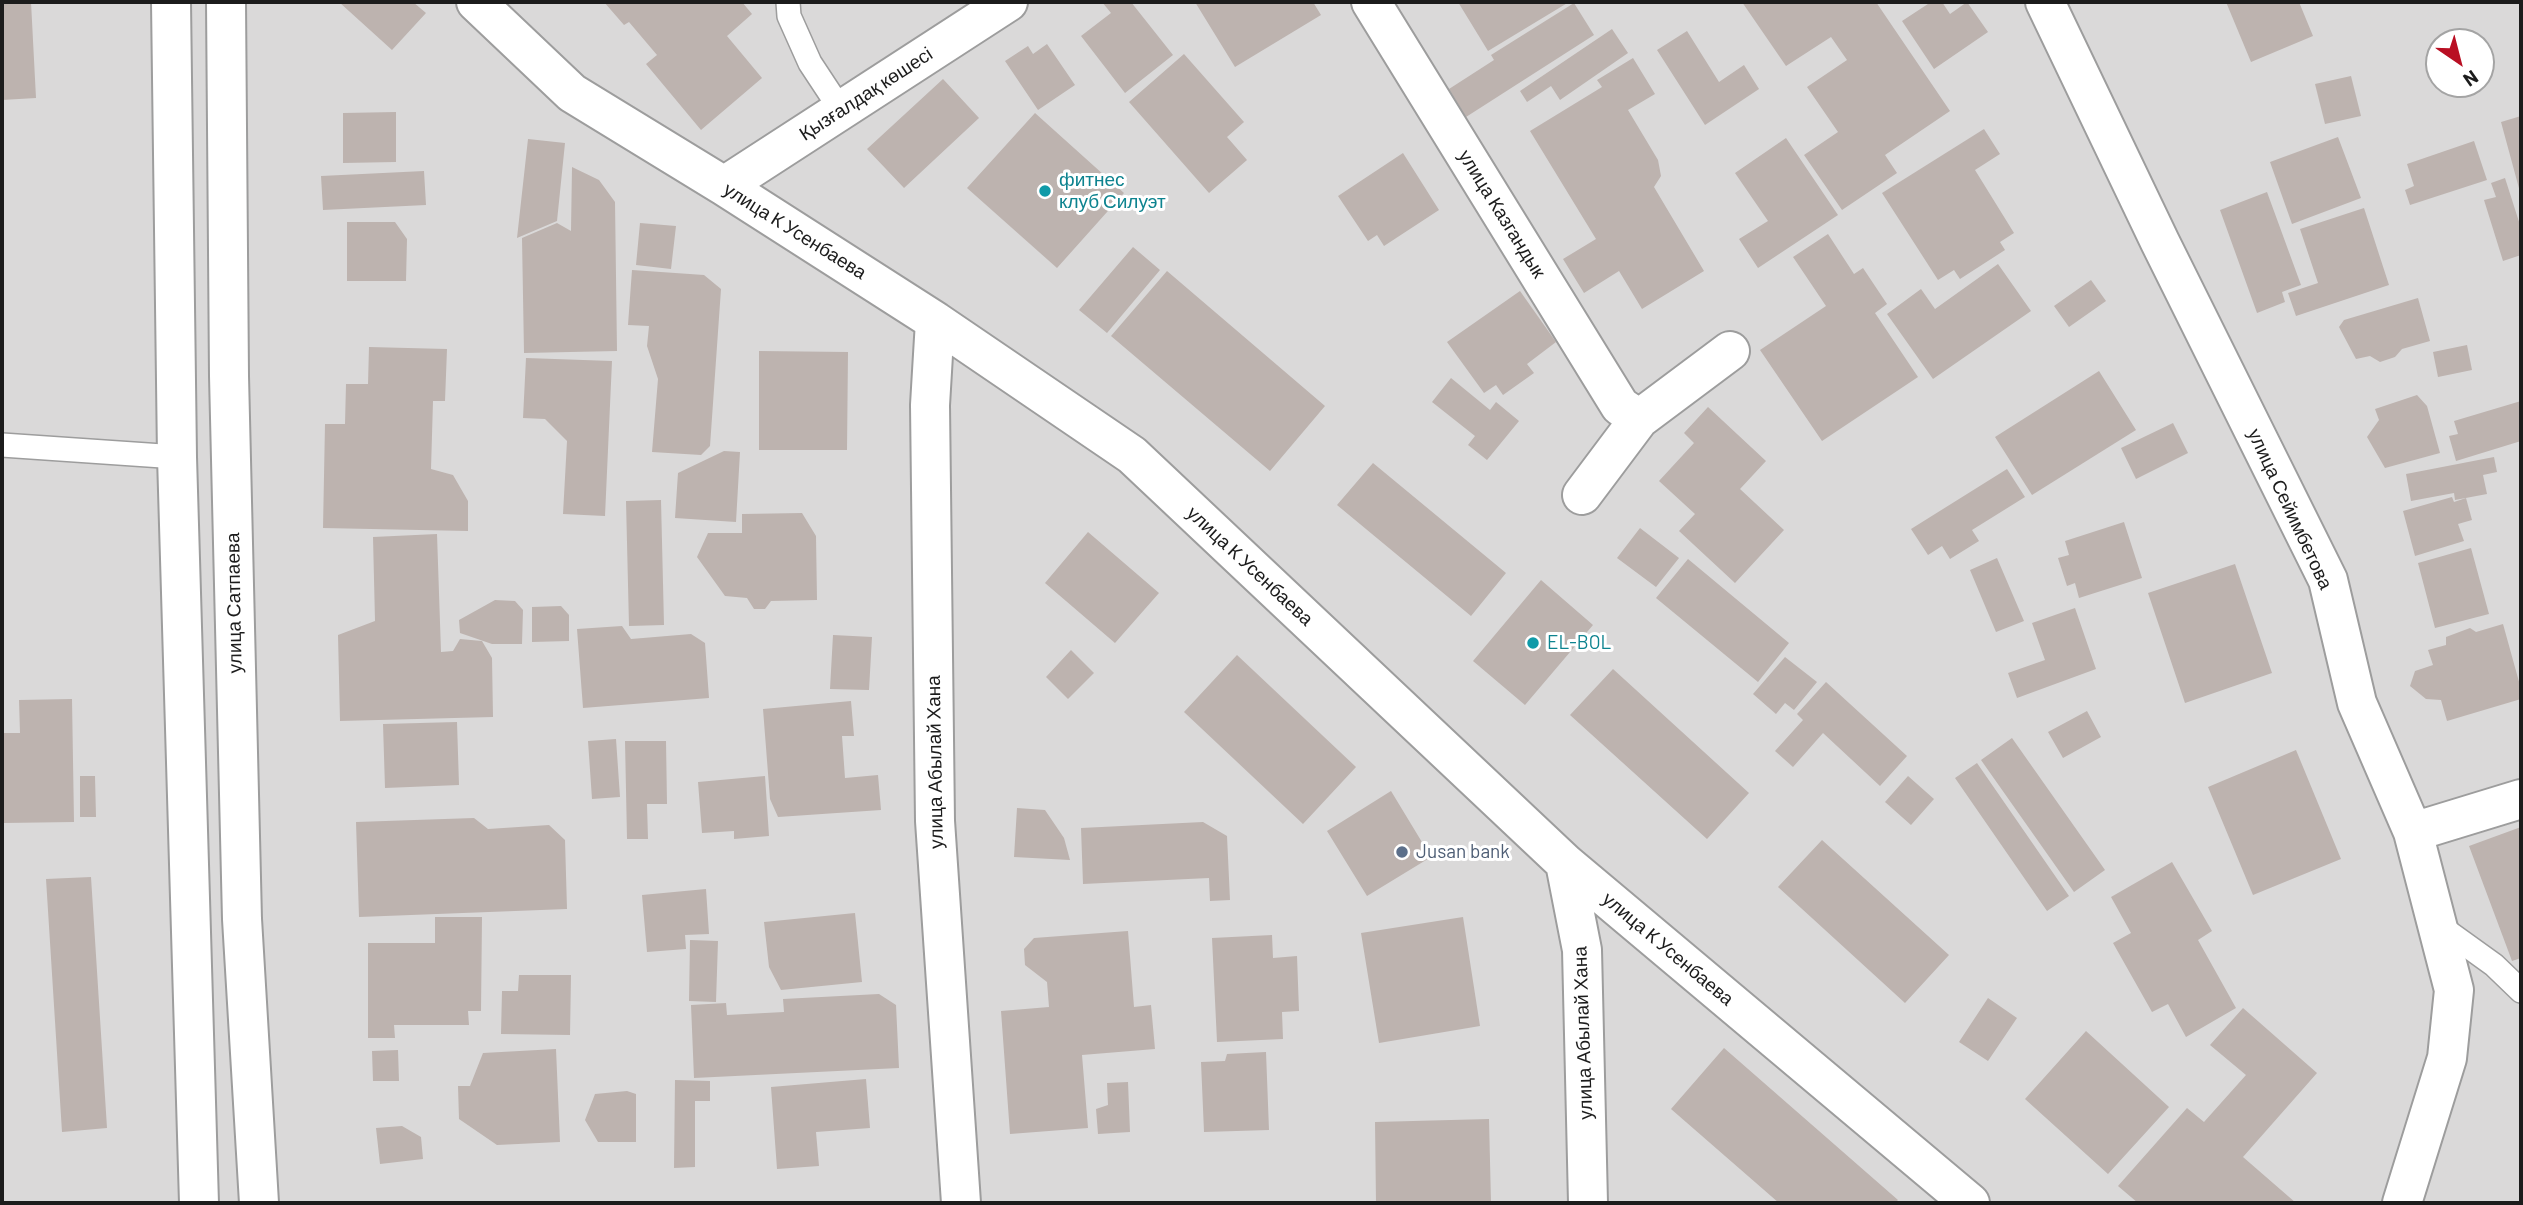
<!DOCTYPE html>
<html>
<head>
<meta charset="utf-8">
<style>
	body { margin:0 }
	#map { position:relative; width:2523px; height:1205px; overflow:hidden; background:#ece8e2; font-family:Barlow,sans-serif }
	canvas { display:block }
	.frame { position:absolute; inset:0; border:4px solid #1c1c1c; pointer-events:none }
	.north { position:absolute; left:2425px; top:28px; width:70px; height:70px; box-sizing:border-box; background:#fff; border:2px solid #a4a4a4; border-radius:50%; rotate:145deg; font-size:19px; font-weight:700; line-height:28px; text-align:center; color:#1c1c1c }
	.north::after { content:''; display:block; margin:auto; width:24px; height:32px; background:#b90f23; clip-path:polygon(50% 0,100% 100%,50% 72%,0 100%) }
</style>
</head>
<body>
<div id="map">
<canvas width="2523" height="1205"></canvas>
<div class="frame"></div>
<div class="north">N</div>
</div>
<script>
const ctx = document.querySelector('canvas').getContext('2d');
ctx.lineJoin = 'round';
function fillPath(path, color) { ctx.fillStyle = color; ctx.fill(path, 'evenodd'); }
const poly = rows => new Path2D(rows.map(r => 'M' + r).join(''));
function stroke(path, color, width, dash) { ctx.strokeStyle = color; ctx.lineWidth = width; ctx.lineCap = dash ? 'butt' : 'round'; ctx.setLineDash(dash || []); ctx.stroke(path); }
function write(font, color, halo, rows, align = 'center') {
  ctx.font = font + ' Barlow,sans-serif'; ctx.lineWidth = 6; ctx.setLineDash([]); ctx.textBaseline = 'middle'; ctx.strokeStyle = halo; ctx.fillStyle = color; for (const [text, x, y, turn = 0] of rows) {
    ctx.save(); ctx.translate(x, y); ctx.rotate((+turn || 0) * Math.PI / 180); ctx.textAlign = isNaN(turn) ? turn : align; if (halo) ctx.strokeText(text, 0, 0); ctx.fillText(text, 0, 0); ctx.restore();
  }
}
fillPath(poly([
	[2,2,2521,2,2521,1203,2,1203],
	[2439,42,2481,42,2481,84,2439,84]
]), '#dad9d9');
fillPath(poly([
	[2,2,31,2,36,98,2,100],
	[339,2,413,2,426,13,392,50],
	[604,2,742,2,752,14,727,36,762,78,701,130,646,64,657,55,629,22,624,25],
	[1102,2,1131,2,1173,55,1125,93,1081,36,1111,13],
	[1195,2,1313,2,1321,15,1235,67],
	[1458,2,1569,2,1488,51],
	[1742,2,1876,2,1950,111,1885,155,1897,173,1842,210,1804,155,1838,132,1807,87,1847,60,1831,37,1786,66],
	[1931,2,1942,2,1950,14,1967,2,1988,32,1934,69,1902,21],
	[2226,2,2299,2,2313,36,2251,62],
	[1574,3,1594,35,1466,117,1449,89,1494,60,1491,55],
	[1612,29,1628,53,1560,100,1551,86,1527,102,1520,91],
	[1687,31,1719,82,1744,65,1759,89,1705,125,1657,50],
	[1047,44,1075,85,1038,110,1005,61,1028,46,1033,54],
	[1184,54,1244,122,1227,137,1247,160,1209,193,1129,102],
	[1633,58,1655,94,1628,110,1658,160,1661,176,1654,187,1704,271,1642,309,1619,271,1584,293,1563,259,1596,239,1530,131,1602,87,1597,80],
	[2351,76,2361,116,2325,124,2315,84],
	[943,79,979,118,904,188,867,149],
	[396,112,396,162,343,163,343,113],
	[1035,113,1124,193,1057,268,967,188],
	[2521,116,2521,191,2520,192,2501,122],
	[1984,129,2000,154,1975,170,2014,233,2000,242,2005,250,1960,279,1954,270,1938,280,1882,193],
	[2338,137,2361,198,2292,224,2270,162],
	[1786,138,1838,215,1758,268,1739,239,1768,221,1735,173],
	[528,139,565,143,557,221,517,238],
	[2474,141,2487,180,2410,205,2405,190,2414,186,2407,164],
	[1403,153,1439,210,1384,246,1377,235,1368,241,1338,196],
	[572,167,599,180,615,202,617,351,524,353,522,238,557,223,571,231],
	[424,171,426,205,323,210,321,176],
	[2505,178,2521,228,2521,255,2503,261,2484,200,2496,197,2491,183],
	[2267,192,2301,285,2282,292,2285,302,2257,313,2220,210],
	[2364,208,2389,285,2296,316,2288,293,2318,283,2300,229],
	[347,222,395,222,407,239,406,281,347,281],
	[640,223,676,226,671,269,636,265],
	[1828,234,1854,274,1863,268,1887,304,1875,313,1918,377,1822,441,1760,350,1826,306,1793,257],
	[1133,247,1160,270,1107,333,1079,310],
	[1998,264,2031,311,1933,379,1887,314,1921,289,1935,309],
	[632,270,704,275,721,289,710,446,701,455,652,452,658,379,647,346,649,326,628,325],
	[1167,271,1325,406,1270,471,1111,336],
	[2091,280,2106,301,2069,327,2054,306],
	[1520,291,1556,342,1527,364,1534,373,1503,395,1496,385,1484,393,1447,342],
	[2418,298,2430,341,2402,349,2395,357,2380,362,2370,356,2356,359,2339,327,2344,320],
	[2467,345,2472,370,2438,377,2433,352],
	[369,347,447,349,445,401,433,401,431,469,453,475,468,501,468,531,323,528,325,424,345,424,346,384,368,384],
	[759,351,848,352,847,450,759,450],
	[526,358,612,361,605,516,563,514,567,441,545,419,523,418],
	[2099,371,2136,430,2032,495,1995,437],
	[1451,378,1490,410,1496,402,1519,421,1487,460,1468,445,1475,436,1432,402],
	[2417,395,2427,406,2440,453,2385,468,2367,437,2379,420,2375,409],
	[2521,401,2521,441,2456,461,2449,436,2458,434,2454,421],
	[1708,407,1766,461,1740,489,1784,530,1735,583,1679,531,1695,514,1659,481,1694,443,1684,433],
	[2173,423,2188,453,2136,479,2121,448],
	[724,451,740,452,736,522,675,518,678,473],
	[2494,457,2497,472,2483,475,2487,494,2455,500,2454,493,2411,501,2406,474],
	[1373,463,1506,573,1471,616,1337,505],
	[2007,469,2025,497,1972,530,1979,541,1950,559,1942,546,1928,555,1911,529],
	[2452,497,2454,502,2466,498,2472,520,2458,524,2464,541,2415,556,2403,511],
	[661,500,664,625,629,626,626,501],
	[802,513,816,536,817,600,771,601,765,609,754,609,747,598,725,596,697,557,708,533,742,533,742,514],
	[2124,522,2142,578,2079,598,2075,583,2067,586,2058,558,2069,555,2065,541],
	[1640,528,1679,558,1656,587,1617,558],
	[1088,532,1159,593,1115,643,1045,583],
	[437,534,441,652,453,651,460,639,482,641,492,658,493,717,340,721,338,635,375,621,373,537],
	[2471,548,2489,614,2435,628,2418,563],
	[1997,558,2024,621,1996,632,1970,570],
	[1688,559,1789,643,1758,682,1656,598],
	[2235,564,2272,673,2185,703,2148,593],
	[1541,580,1593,625,1525,705,1473,661],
	[495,600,515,601,523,610,522,644,492,644,460,633,459,620],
	[561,606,569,615,569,641,532,642,532,607],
	[2075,608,2096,669,2017,698,2008,673,2045,660,2032,623],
	[2503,624,2521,689,2521,699,2447,721,2441,700,2426,699,2410,686,2415,671,2433,665,2428,650,2446,645,2446,637,2470,628,2476,632],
	[622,626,631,639,691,634,705,643,709,698,583,708,577,629],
	[833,635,872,637,869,690,830,689],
	[1071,650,1094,673,1068,699,1046,677],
	[1237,655,1356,767,1303,824,1184,712],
	[1785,657,1817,682,1794,710,1785,703,1776,714,1753,694],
	[1613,669,1749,793,1707,839,1570,715],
	[1826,682,1907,756,1880,786,1823,733,1793,767,1775,751,1803,720,1797,714],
	[72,699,74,822,4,823,2,733,20,733,19,700],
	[851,701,854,736,842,736,845,778,878,775,881,810,778,817,770,799,763,709],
	[2087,711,2101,737,2063,758,2048,732],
	[457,722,459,785,385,788,383,724],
	[2012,738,2105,870,2074,892,1981,760],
	[616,739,620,797,592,799,588,741],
	[625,741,666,741,667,804,647,804,648,839,627,839],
	[2296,750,2341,859,2253,895,2208,787],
	[1977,763,2069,896,2047,911,1955,778],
	[80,776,95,776,96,817,80,817],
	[765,776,769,836,734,839,734,831,702,833,698,782],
	[1908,776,1934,799,1911,825,1885,802],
	[1391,791,1431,857,1367,896,1327,831],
	[1017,808,1045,810,1064,838,1070,860,1014,857],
	[474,818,488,829,549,825,565,840,567,909,359,917,356,822],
	[1203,822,1227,836,1230,900,1210,901,1209,878,1083,884,1081,828],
	[2521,827,2521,958,2512,961,2469,846],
	[1822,840,1949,955,1905,1003,1778,887],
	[2172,862,2212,931,2198,940,2236,1008,2186,1037,2168,1004,2152,1012,2113,943,2131,933,2111,897],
	[91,877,107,1128,62,1132,46,879],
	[706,889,709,934,685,935,686,949,647,952,642,895],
	[855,913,862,982,781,990,769,967,764,922],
	[435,917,482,917,481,1011,468,1011,469,1025,394,1025,395,1038,368,1038,368,943,435,943],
	[1463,917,1480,1026,1379,1043,1361,933],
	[1128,931,1134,1007,1151,1005,1155,1049,1082,1055,1088,1128,1010,1134,1001,1011,1049,1007,1047,982,1025,965,1024,949,1034,938],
	[1272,935,1273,958,1297,956,1299,1011,1282,1012,1283,1039,1217,1042,1212,938],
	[690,940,718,941,716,1002,689,1001],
	[519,975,571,975,570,1035,501,1034,502,991,518,991],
	[879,994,896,1005,899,1068,694,1078,691,1005,726,1003,727,1015,784,1012,783,999],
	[1988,998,2017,1018,1988,1061,1959,1042],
	[2243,1008,2317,1073,2243,1157,2296,1203,2138,1203,2118,1186,2187,1108,2204,1122,2246,1075,2210,1045],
	[2086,1031,2169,1107,2108,1174,2025,1099],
	[1724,1048,1898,1200,1895,1203,1779,1203,1671,1109],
	[556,1049,560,1142,497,1145,459,1119,458,1086,470,1086,483,1053],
	[398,1050,399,1081,373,1081,372,1051],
	[1266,1052,1269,1130,1204,1132,1201,1062,1225,1061,1227,1054],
	[866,1079,870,1128,816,1132,819,1166,777,1169,771,1087],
	[675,1080,710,1081,710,1101,695,1101,695,1167,674,1168],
	[1128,1082,1130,1132,1098,1134,1096,1109,1108,1105,1107,1083],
	[627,1091,636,1094,636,1142,598,1142,585,1120,595,1094],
	[1489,1119,1491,1203,1376,1203,1375,1122],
	[402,1126,421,1137,423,1159,380,1164,376,1128]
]), '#bdb3af');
const service = poly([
	[788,2,789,16,810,63,841,110],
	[2,445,177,457],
	[2437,924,2494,965,2521,991]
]);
const minor = poly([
	[476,2,572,93,724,186,935,321,1132,455,1565,863,1970,1203],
	[1371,2,1620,406,1639,419],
	[2045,2,2160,242,2328,580,2357,703,2413,832,2454,990,2447,1058,2402,1203],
	[724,186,1008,2],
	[935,321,930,405,935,821,961,1203],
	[1582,495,1639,419,1730,351],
	[2413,832,2521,799],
	[1565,863,1582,950,1588,1203]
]);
const tertiary = poly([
	[171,2,177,457,199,1203],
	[226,2,229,376,242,919,259,1203]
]);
stroke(service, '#9d9d9d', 26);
stroke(minor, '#9d9d9d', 42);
stroke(tertiary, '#9d9d9d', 42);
stroke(service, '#fff', 23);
stroke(minor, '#fff', 38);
stroke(tertiary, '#fff', 38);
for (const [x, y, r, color] of [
	[1045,191,7,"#0f9aa8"],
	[1533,643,7,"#0f9aa8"],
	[1402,852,7,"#5c6f8a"]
]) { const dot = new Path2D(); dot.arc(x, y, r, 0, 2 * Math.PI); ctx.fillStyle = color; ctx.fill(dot); stroke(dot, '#fff', 2.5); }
write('19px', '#1c1c1c', '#fff', [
	["Қызғалдақ көшесі",866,94,-33],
	["улица Казгандык",1502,214,58],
	["улица К Усенбаева",795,231,32],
	["улица Сейимбетова",2290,509,65],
	["улица К Усенбаева",1250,566,43],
	["улица Сатпаева",234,603,-91],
	["улица Абылай Хана",935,762,-91],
	["улица К Усенбаева",1668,949,40],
	["улица Абылай Хана",1583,1033,-92]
]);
write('19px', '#0d838f', '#fff', [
	["фитнес",1059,180],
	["клуб Силуэт",1059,202],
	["EL-BOL",1547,643]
], 'left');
write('19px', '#4e5e75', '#fff', [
	["Jusan bank",1416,852]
], 'left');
</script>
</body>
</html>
